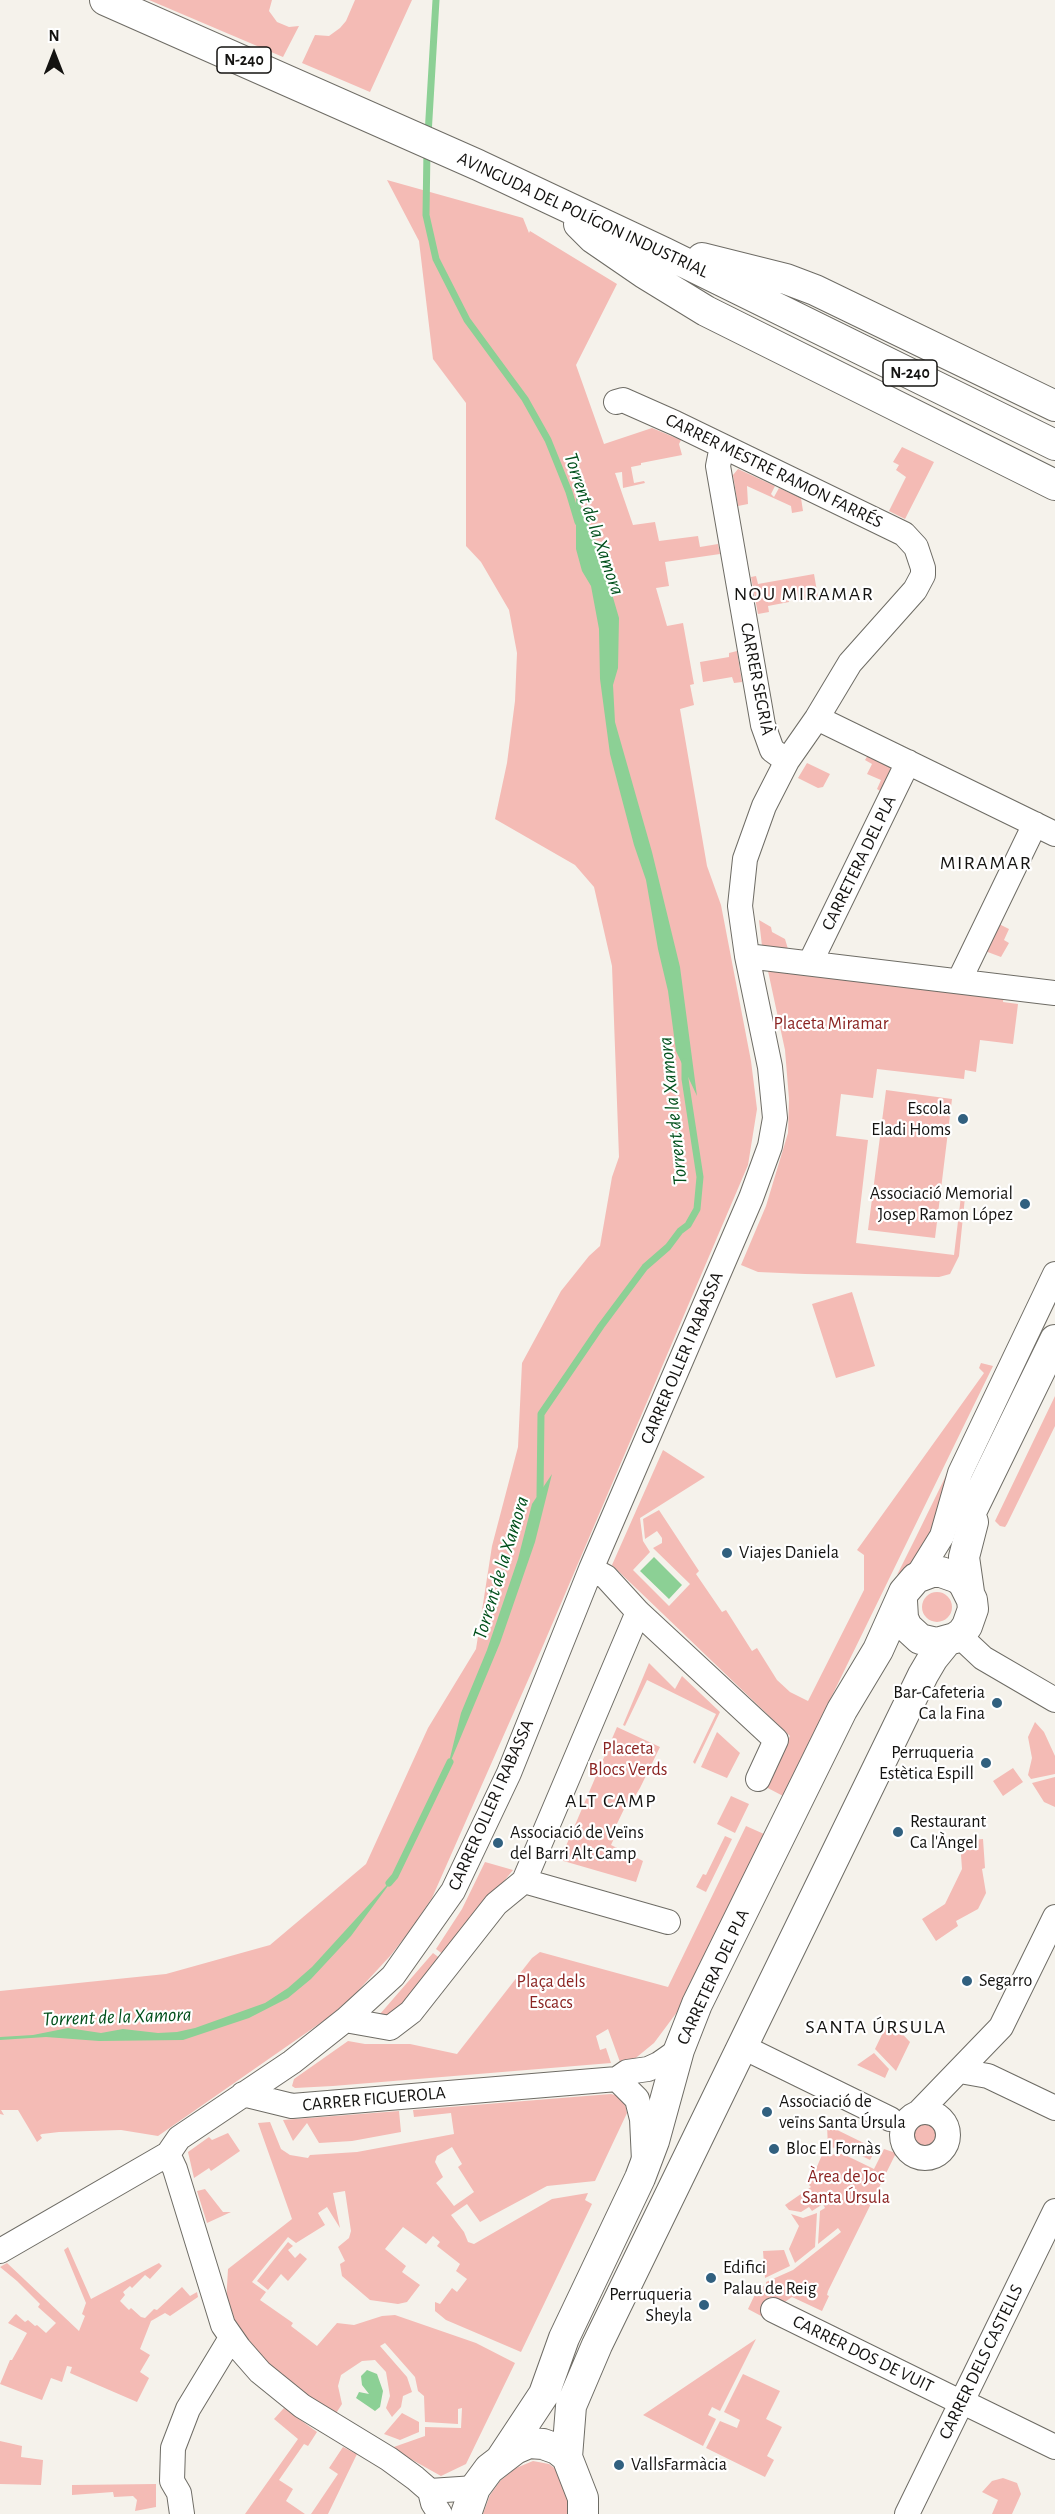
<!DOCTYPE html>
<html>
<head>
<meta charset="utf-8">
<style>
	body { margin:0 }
	#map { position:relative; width:1055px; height:2514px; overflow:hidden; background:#f5f2eb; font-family:"Alegreya Sans",sans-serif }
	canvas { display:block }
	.north { position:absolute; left:24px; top:24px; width:60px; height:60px; -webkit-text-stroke:4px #fff; paint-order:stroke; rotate:0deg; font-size:16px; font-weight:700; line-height:24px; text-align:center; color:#141311 }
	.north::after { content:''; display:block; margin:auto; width:21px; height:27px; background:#141311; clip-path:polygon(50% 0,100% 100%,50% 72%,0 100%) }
</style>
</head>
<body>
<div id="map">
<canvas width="1055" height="2514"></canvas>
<div class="north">N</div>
</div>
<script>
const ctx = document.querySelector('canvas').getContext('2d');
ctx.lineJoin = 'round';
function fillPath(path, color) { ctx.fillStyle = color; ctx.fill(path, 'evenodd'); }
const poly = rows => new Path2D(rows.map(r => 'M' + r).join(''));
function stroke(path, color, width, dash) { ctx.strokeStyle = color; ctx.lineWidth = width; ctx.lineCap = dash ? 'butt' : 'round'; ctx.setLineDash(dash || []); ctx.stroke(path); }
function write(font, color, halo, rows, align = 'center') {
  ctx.font = font + ' "Alegreya Sans",sans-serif'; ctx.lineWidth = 4.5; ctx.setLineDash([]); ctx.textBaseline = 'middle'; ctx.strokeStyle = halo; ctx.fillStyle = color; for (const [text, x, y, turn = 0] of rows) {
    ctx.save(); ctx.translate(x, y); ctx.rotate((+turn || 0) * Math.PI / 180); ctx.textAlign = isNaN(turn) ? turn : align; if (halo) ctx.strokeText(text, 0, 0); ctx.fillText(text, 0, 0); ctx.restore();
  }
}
fillPath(poly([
	[149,0,272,0,269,11,277,22,289,27,299,26,283,57],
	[355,0,412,0,370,92,302,63,315,35,329,36,340,28,346,21],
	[387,180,523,218,529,233,530,231,617,284,576,365,604,444,652,428,681,440,679,444,682,455,641,463,641,465,631,467,634,483,644,481,645,483,623,488,622,472,615,473,633,525,655,522,659,541,698,536,700,547,718,544,720,554,665,562,669,586,656,588,667,626,683,623,694,684,690,685,694,705,680,709,707,866,721,905,751,1061,757,1109,748,1165,536,1662,432,1898,411,1929,391,1955,354,1995,329,2017,158,2136,121,2130,59,2132,42,2134,40,2135,42,2138,37,2142,18,2110,1,2110,4,2115,0,2114,0,1991,166,1974,270,1945,366,1864,428,1728,476,1649,492,1546,518,1447,522,1363,561,1291,589,1256,600,1246,612,1177,619,1157,612,966,594,887,575,865,495,819,507,763,515,701,517,653,509,610,481,562,466,546,466,403,433,359,419,241],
	[902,447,934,462,905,519,889,511,906,477,896,470,899,465,893,462],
	[738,469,775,486,771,494,774,497,779,488,801,498,803,511,792,513,791,506,747,486,748,504,738,506,733,475],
	[814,574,818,597,795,601,794,596,788,597,789,602,768,606,769,612,758,614,751,577,756,576,758,584],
	[737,651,742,682,734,683,732,677,703,682,700,662,729,657,729,653],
	[868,755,896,769,885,794,877,789,881,780,867,774,872,764,865,760],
	[807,763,830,774,823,787,818,788,798,778],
	[759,920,771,927,772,932,785,939,788,949,762,946],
	[999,924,1009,929,1004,940,1009,943,1001,957,985,951],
	[768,971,1004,995,1003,1002,1018,1004,1013,1044,980,1040,976,1072,965,1070,964,1079,877,1069,873,1098,841,1094,836,1136,868,1140,856,1243,954,1255,961,1196,965,1197,959,1256,950,1274,939,1277,805,1274,758,1272,741,1265,766,1206,788,1133,789,1099,785,1050],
	[886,1090,952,1099,935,1238,868,1230],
	[852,1292,875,1366,836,1378,812,1304],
	[981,1363,993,1366,783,1796,764,1786,790,1736,612,1565,663,1450,705,1477,640,1518,643,1541,650,1552,633,1570,669,1606,690,1584,653,1548,662,1543,662,1538,657,1531,645,1539,643,1519,659,1510,699,1571,696,1574,722,1612,726,1610,752,1651,757,1648,777,1680,790,1692,808,1701,864,1590,864,1555,857,1550,984,1373,979,1368],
	[1055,1396,1055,1426,1007,1524,1005,1527,1000,1526,995,1521],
	[979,1408,922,1555,897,1575,916,1537],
	'922 1607a15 15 0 1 1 30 0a15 15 0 1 1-30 0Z',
	[649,1663,675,1689,682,1676,720,1712,695,1764,693,1762,716,1714,647,1680,625,1726,623,1725],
	[1035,1722,1044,1732,1055,1756,1055,1774,1031,1779,1028,1775,1032,1758,1028,1737],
	[617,1727,660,1747,640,1788,629,1806,626,1805,614,1830,617,1832,611,1845,643,1861,636,1882,560,1860],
	[717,1732,740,1753,727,1778,701,1767],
	[1013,1768,1023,1782,1003,1796,993,1781],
	[1055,1777,1055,1807,1044,1802,1032,1783],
	[731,1796,749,1804,735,1833,717,1824],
	[746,1826,764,1834,683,2004,654,2043,632,2061,620,2062,608,2029,596,2036,600,2050,606,2048,611,2063,333,2086,295,2088,292,2086,294,2079,348,2041,365,2044,410,2044,457,2054,532,1958,540,1952,668,1987],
	[725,1836,732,1839,706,1892,696,1887,703,1874,706,1875],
	[983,1839,985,1868,982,1869,986,1893,978,1909,956,1921,958,1926,936,1941,922,1919,945,1904,962,1869,960,1841],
	[485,1862,513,1870,444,1955,436,1949,462,1909],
	[433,1953,441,1959,397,2012,384,2016,380,2014],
	[889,2020,910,2042,896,2071,875,2049],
	[874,2053,889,2069,885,2078,857,2065],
	[611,2094,619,2096,625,2103,627,2113,595,2181,547,2186,480,2222,467,2204,451,2215,464,2232,468,2242,474,2244,552,2199,588,2193,585,2200,592,2204,521,2352,446,2320,435,2311,435,2302,440,2304,452,2288,457,2292,467,2279,456,2271,460,2264,437,2246,440,2242,433,2236,426,2244,403,2227,385,2249,406,2266,402,2272,420,2285,407,2302,398,2304,370,2300,342,2276,340,2264,345,2261,338,2247,349,2238,351,2231,345,2191,333,2193,340,2228,327,2207,318,2213,325,2225,296,2243,288,2237,252,2282,266,2292,260,2300,293,2323,291,2326,317,2346,337,2323,354,2325,382,2316,395,2315,476,2343,515,2363,466,2464,441,2476,391,2448,425,2436,425,2427,461,2428,462,2408,458,2409,458,2424,425,2422,424,2396,418,2391,415,2377,385,2343,380,2346,407,2377,412,2392,403,2396,401,2407,392,2417,386,2408,390,2396,386,2372,375,2360,362,2361,341,2375,338,2386,342,2404,335,2415,274,2370,235,2327,226,2304,228,2269,292,2219,258,2123,270,2122,281,2149,290,2155,308,2158,310,2155,357,2152,454,2134,451,2113,414,2117,413,2110],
	[452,2147,462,2164,458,2167,474,2192,454,2206,436,2183,443,2177,435,2162,437,2156],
	[399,2111,401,2132,352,2141,319,2143,307,2123,293,2141,283,2120],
	[927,2121,937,2125,940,2131,941,2140,935,2149,921,2152,915,2148,911,2137,916,2125],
	[827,2125,876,2149,870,2160,844,2147,828,2148],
	[228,2133,240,2151,211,2171,209,2168,194,2178,188,2152,209,2137,212,2140],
	[884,2149,896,2153,828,2291,827,2295,829,2296,822,2311,792,2297,763,2317,748,2309,759,2286,766,2286,766,2282,793,2270,841,2232,838,2228,818,2244,820,2211,825,2208,823,2204,812,2211,809,2207,801,2212,789,2210,785,2205,811,2187,809,2185,822,2155,843,2154,874,2169],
	[205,2189,223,2212,231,2212,207,2223,197,2191],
	[817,2213,815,2247,795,2263,789,2249,799,2226,791,2214,803,2218],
	[288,2242,293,2246,288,2250,295,2258,300,2253,307,2259,288,2281,281,2274,268,2290,257,2281],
	[68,2247,91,2299,159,2263,162,2266,150,2279,145,2275,132,2288,130,2286,123,2292,125,2295,120,2301,129,2310,131,2308,141,2317,145,2318,154,2309,157,2310,182,2287,190,2296,197,2292,198,2297,170,2316,165,2313,151,2321,140,2349,150,2355,140,2372,149,2378,137,2402,70,2373,72,2367,67,2366,62,2382,51,2378,42,2400,0,2384,10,2360,12,2360,27,2333,8,2323,14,2316,16,2314,25,2322,28,2320,35,2326,37,2325,46,2333,56,2323,38,2307,40,2304,17,2281,0,2267,7,2263,79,2331,85,2316,82,2314,86,2303,64,2250],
	[784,2250,790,2266,765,2278,763,2251],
	[756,2339,720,2411,712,2407,708,2415,716,2419,703,2446,643,2415],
	[743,2374,780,2391,766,2419,782,2427,767,2456,774,2460,765,2477,706,2448,720,2421,737,2428,740,2420,724,2412],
	[284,2408,317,2432,308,2446,304,2444,279,2480,293,2489,286,2501,305,2514,245,2514,298,2439,274,2419],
	[402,2413,419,2422,419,2432,400,2440,384,2434],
	[0,2441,22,2446,21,2457,43,2460,41,2485,0,2484],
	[343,2447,357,2454,328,2514,311,2514,338,2474,329,2468],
	[533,2461,549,2464,557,2470,566,2484,570,2514,483,2514,490,2495,500,2481,516,2468],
	[1003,2478,1017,2483,1021,2494,1012,2514,992,2514,998,2500,982,2492,992,2481],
	[156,2484,156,2507,135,2511,137,2500,133,2496,114,2497,113,2492,72,2495,72,2485]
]), '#f4bbb5');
fillPath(poly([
	[576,494,600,553,619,618,618,668,613,685,615,722,652,852,680,967,697,1096,676,1051,668,991,658,949,646,880,634,845,610,754,600,679,599,629,591,586,582,571,576,549],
	[552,1474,535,1542,500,1643,447,1770,461,1713,487,1650,518,1559,532,1504],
	[654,1557,682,1585,669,1599,640,1571],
	[396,1875,351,1936,311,1979,288,1998,249,2018,183,2040,99,2041,46,2037,0,2040,0,2037,33,2035,68,2028,101,2033,123,2029,158,2033,177,2032,195,2028,265,2003,288,1988,312,1967],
	[367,2370,377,2374,383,2391,380,2407,375,2411,356,2398,359,2392,369,2394,362,2385,361,2376]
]), '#8cd095');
stroke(poly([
	[428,135,436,0],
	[427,149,426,215,436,259,467,320,525,399,548,440,569,492,578,522],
	[540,1496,541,1414,601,1326,645,1267,668,1247,680,1231,688,1225,697,1209,700,1177,685,1079,685,1062],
	[389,1883,395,1876,450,1762]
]), '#8cd095', 7);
const minor = poly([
	[722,446,718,466,763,725,772,750,787,761],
	[817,718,1055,834],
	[747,956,1055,993],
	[810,963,908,762],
	[959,981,1035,824],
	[591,1569,606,1577,638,1612,776,1740,758,1779],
	[916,1578,942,1536,960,1473,1055,1274],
	[962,1633,967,1643,983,1658,1055,1700],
	[524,1881,668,1922],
	[345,2020,390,2028,411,2012,496,1904,524,1881,638,1612],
	[743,2047,890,2119],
	[960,2071,988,2076,1055,2108],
	[617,2079,637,2099,642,2119,644,2161],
	[243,2094,292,2106,617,2079,627,2072,648,2069,659,2064,679,2050],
	'902 2135a23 23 0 1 1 46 0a23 23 0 1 1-46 0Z',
	[918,2113,1001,2027,1055,1917],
	[168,2154,175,2169,223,2325,239,2348,260,2372,302,2406,389,2459,415,2478,430,2491,433,2503,440,2514],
	[0,2251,168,2154,179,2138,292,2062,345,2020,393,1976,453,1891,509,1773,591,1569,751,1198,770,1146,775,1118,770,1067,747,956,740,906,745,859,764,806,787,761,817,718,850,663,915,590,923,575,923,568,916,547,904,534,675,423,623,400,616,402],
	[773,2310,952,2398],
	[971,2406,1055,2447],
	[430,2491,475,2488],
	[182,2514,179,2493,172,2481,173,2448,188,2409,231,2338],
	[907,2514,1055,2211]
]);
const major = poly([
	[105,0,478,165,665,253,1055,445],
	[579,224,593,238,644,273,706,311,1055,485],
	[702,258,786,279,815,290,1055,406],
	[970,1514,1055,1340],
	[969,1592,964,1557,973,1522,970,1514],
	[567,2457,571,2406,597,2345,923,1675,933,1658,946,1642],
	[501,2459,544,2394,564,2338,640,2178,654,2141,679,2050,697,2004,842,1710,878,1650,904,1592,916,1578,932,1572,941,1572,958,1578,964,1584,972,1600,973,1609,967,1626,962,1633,955,1638,937,1643,920,1639,907,1627,903,1618,902,1601],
	[466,2514,475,2488,489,2469,515,2449,529,2443,543,2444,557,2449,567,2457,583,2498,583,2514]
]);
stroke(minor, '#6e6c65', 26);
stroke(major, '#6e6c65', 32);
stroke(minor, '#fff', 24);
stroke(major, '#fff', 30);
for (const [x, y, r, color] of [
	[963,1119,6,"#31607f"],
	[1025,1204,6,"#31607f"],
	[727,1553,6,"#31607f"],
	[997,1703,6,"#31607f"],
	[986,1763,6,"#31607f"],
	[898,1832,6,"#31607f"],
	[498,1843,6,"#31607f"],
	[967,1981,6,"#31607f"],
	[767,2112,6,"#31607f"],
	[774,2149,6,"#31607f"],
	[711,2278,6,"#31607f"],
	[704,2305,6,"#31607f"],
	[619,2465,6,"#31607f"]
]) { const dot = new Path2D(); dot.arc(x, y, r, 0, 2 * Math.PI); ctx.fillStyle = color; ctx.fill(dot); stroke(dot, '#fff', 2); }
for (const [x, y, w] of [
	[244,60,54],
	[910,373,54]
]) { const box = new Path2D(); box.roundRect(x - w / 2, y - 13, w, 26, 4.5); ctx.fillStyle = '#fff'; ctx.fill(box); stroke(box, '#141311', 1.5); }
write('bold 16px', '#141311', null, [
	["N-240",244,60],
	["N-240",910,373]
]);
write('18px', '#141311', '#fff', [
	["AVINGUDA DEL POLÍGON INDUSTRIAL",583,215,25],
	["CARRER MESTRE RAMON FARRÉS",774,471,26],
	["CARRER SEGRIÀ",757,679,79],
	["CARRETERA DEL PLA",859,863,-64],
	["CARRER OLLER I RABASSA",682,1358,-67],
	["CARRER OLLER I RABASSA",491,1805,-66],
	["CARRETERA DEL PLA",713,1977,-65],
	["CARRER FIGUEROLA",374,2099,-5],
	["CARRER DOS DE VUIT",863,2354,26],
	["CARRER DELS CASTELLS",981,2362,-64]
]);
write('18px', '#8b2422', '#fff', [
	["Placeta Miramar",831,1024],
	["Placeta",628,1749],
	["Blocs Verds",628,1770],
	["Plaça dels",551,1982],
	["Escacs",551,2003],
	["Àrea de Joc",846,2177],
	["Santa Úrsula",846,2198]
]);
write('18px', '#141311', '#fff', [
	["Escola",951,1109,"right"],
	["Eladi Homs",951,1130,"right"],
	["Associació Memorial",1013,1194,"right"],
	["Josep Ramon López",1013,1215,"right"],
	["Viajes Daniela",739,1553],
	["Bar-Cafeteria",985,1693,"right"],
	["Ca la Fina",985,1714,"right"],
	["Perruqueria",974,1753,"right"],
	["Estètica Espill",974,1774,"right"],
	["Restaurant",910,1822],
	["Ca l'Àngel",910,1843],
	["Associació de Veïns",510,1833],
	["del Barri Alt Camp",510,1854],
	["Segarro",979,1981],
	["Associació de",779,2102],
	["veïns Santa Úrsula",779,2123],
	["Bloc El Fornàs",786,2149],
	["Edifici",723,2268],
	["Palau de Reig",723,2289],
	["Perruqueria",692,2295,"right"],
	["Sheyla",692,2316,"right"],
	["VallsFarmàcia",631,2465]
], 'left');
write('italic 20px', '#00501b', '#fff', [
	["Torrent de la Xamora",594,524,71],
	["Torrent de la Xamora",673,1111,-96],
	["Torrent de la Xamora",501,1568,-73],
	["Torrent de la Xamora",117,2017,-2]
]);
ctx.letterSpacing = '1.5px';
write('20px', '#141311', '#fff', [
	["NOU MIRAMAR",804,594],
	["MIRAMAR",986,863],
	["ALT CAMP",611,1801],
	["SANTA ÚRSULA",876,2027]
]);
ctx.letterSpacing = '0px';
</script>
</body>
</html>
